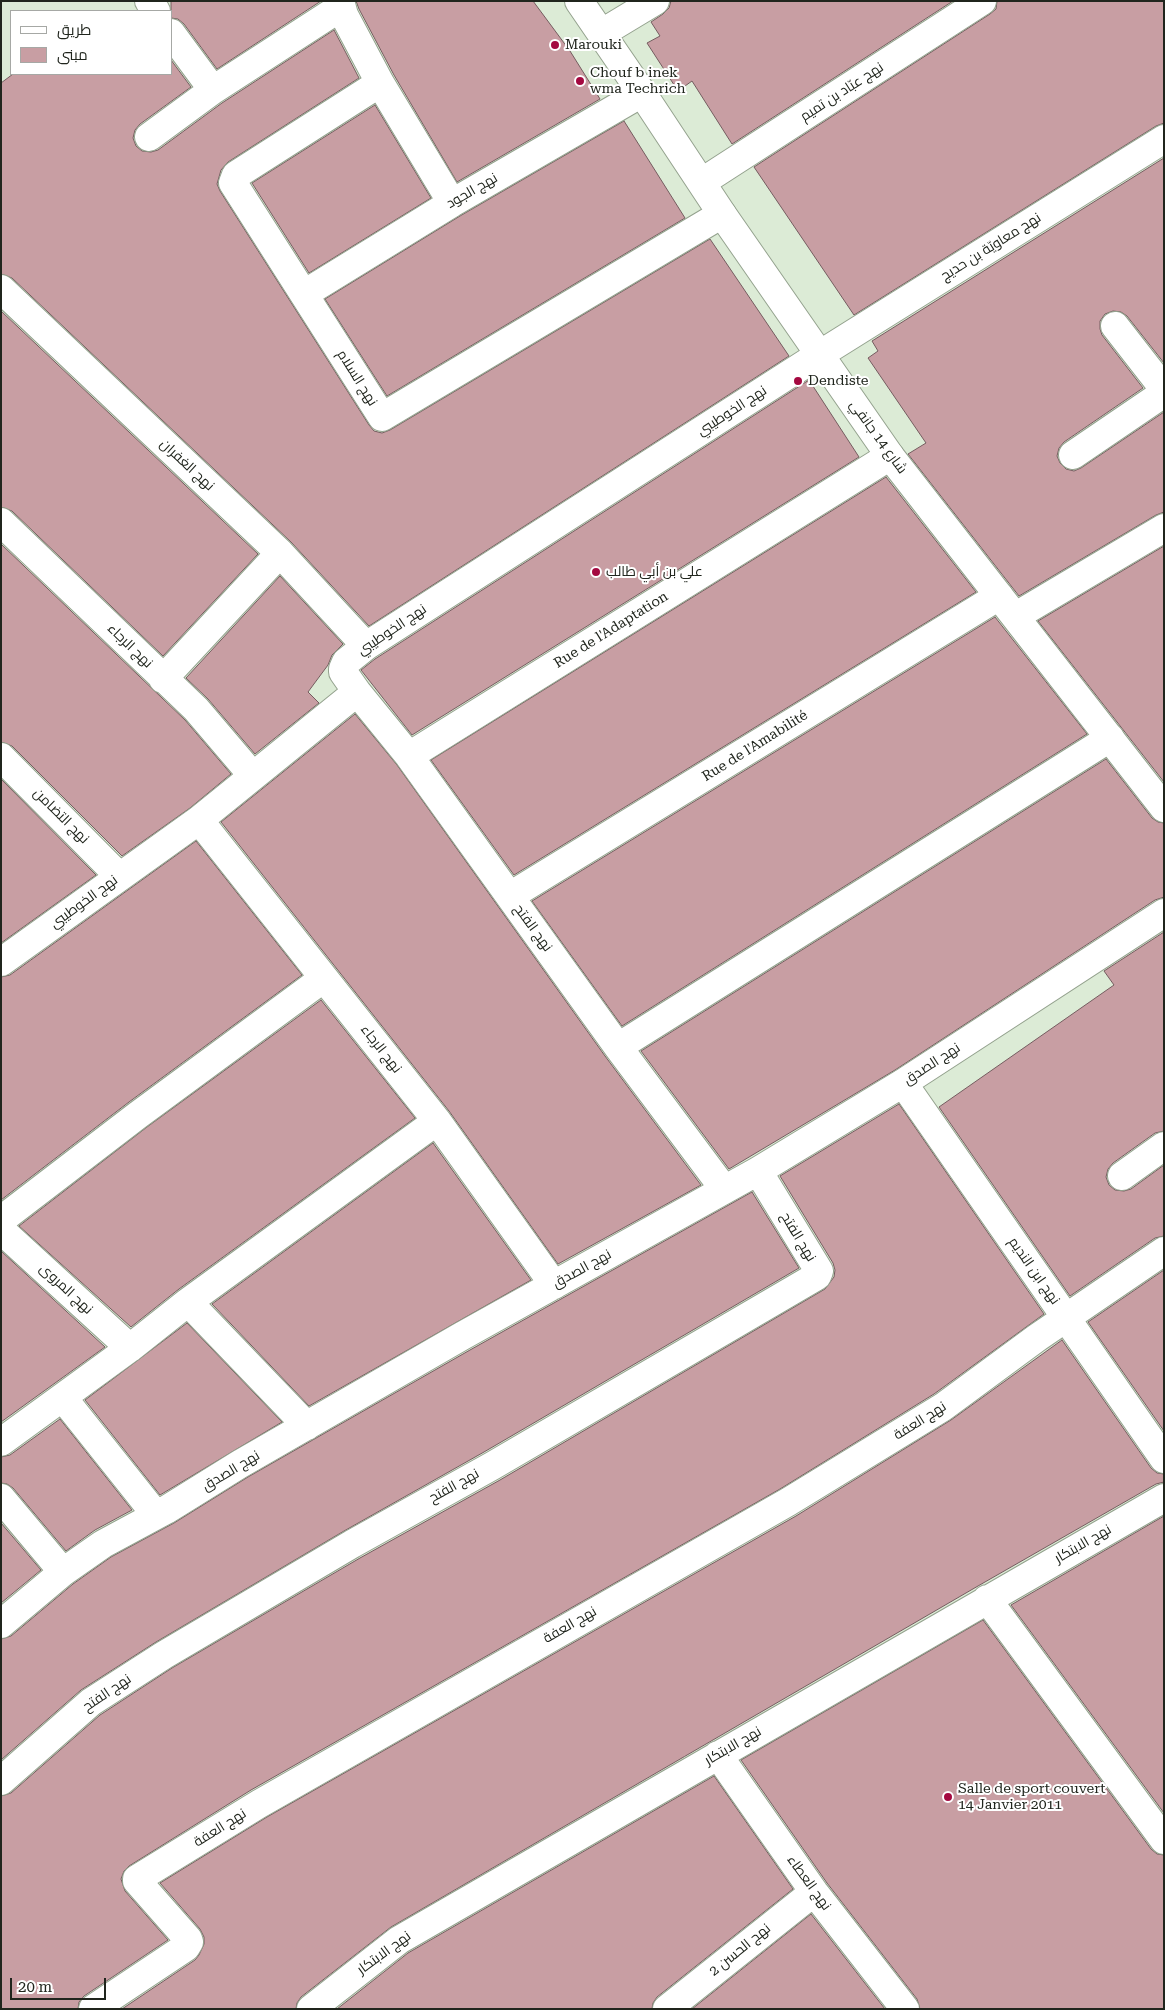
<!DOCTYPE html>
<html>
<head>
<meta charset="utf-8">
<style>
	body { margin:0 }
	#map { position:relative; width:1165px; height:2010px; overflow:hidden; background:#dcebd6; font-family:"Roboto Serif",Cairo,serif }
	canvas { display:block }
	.frame { position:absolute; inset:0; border:2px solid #20251d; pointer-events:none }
	.legend { position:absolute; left:10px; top:10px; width:162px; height:65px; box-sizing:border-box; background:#fff; border:1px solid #a6a8a5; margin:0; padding:6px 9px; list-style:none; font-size:15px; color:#20251d }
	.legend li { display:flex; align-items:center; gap:10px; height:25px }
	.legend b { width:25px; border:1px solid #a6a8a5 }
	.scale { position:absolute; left:10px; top:1978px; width:96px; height:22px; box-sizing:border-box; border:2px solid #20251d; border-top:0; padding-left:6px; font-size:15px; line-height:18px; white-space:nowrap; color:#20251d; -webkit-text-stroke:4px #fff; paint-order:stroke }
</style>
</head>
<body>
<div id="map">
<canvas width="1165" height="2010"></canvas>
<div class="frame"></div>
<ul class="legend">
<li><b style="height:6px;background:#fff"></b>طريق</li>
<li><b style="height:14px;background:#c89ea3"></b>مبنى</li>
</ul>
<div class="scale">20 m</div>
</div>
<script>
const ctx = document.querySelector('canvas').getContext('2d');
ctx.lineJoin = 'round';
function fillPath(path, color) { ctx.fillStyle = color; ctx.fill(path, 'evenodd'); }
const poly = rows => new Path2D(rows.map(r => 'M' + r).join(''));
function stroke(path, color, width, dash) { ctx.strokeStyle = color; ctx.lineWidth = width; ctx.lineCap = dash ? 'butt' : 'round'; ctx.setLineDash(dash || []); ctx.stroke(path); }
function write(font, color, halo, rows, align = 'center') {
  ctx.font = font + ' "Roboto Serif",Cairo,serif'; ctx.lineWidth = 4; ctx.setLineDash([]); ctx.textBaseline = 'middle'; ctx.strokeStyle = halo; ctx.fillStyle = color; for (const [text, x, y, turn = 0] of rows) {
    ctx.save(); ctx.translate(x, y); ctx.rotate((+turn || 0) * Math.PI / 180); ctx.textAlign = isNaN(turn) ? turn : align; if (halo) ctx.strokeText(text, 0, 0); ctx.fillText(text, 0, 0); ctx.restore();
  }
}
const building = poly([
	[171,1,321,1,217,69,184,24,178,19,171,18,171,1],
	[356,1,533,1,570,51,600,99,457,182,394,75,359,9,356,1],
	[671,1,953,1,732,144,692,81,678,91,647,43,660,36,651,22,663,14,669,8,671,1],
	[997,1,1164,1,1164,123,1156,126,854,315,754,167,990,14,996,9,997,1],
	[334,30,359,78,228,162,221,170,217,184,220,191,369,425,374,431,382,433,390,430,710,239,789,356,369,626,291,542,12,278,1,274,1,83,13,74,171,74,171,60,191,87,140,124,135,130,133,138,136,146,142,151,151,152,158,150,222,103,334,30],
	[375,105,431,198,309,273,252,183,375,105],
	[624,121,685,218,387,396,325,299,460,216,624,121],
	[1164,158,1164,363,1127,316,1121,312,1113,311,1105,314,1100,321,1100,329,1102,335,1143,388,1064,442,1059,448,1057,456,1060,463,1066,469,1074,471,1081,468,1164,412,1164,512,1156,515,1019,596,908,454,926,443,868,358,878,351,872,341,1164,158],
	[1,311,258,554,163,656,12,511,1,507,1,311],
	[809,380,859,457,412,735,361,670,375,659,809,380],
	[886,477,976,592,514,875,431,760,886,477],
	[1,544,185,720,231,774,190,808,122,856,12,746,1,742,1,544],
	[1164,546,1164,782,1038,621,1164,546],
	[280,576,343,644,332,655,328,665,308,692,319,703,255,754,208,699,186,678,280,576],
	[995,617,1087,734,622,1026,532,901,995,617],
	[355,714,397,765,605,1056,701,1185,558,1264,449,1111,221,822,355,714],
	[1106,759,1152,818,1158,822,1164,823,1164,897,1155,900,895,1070,729,1169,641,1051,1106,759],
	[1,779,96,875,1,943,1,779],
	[196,841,302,975,129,1102,1,1200,1,977,10,975,196,841],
	[1164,932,1164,1131,1155,1133,1113,1163,1108,1169,1106,1177,1109,1185,1115,1190,1124,1191,1131,1189,1164,1165,1164,1236,1155,1238,1070,1296,939,1107,1114,985,1104,971,1164,932],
	[321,1000,415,1118,179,1289,131,1327,19,1226,147,1127,321,1000],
	[899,1104,1044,1314,934,1394,780,1489,251,1790,129,1866,124,1871,121,1879,125,1891,168,1940,84,1996,79,2002,78,2009,1,2009,1,1796,11,1793,100,1715,172,1668,360,1558,500,1480,825,1289,834,1277,835,1270,833,1263,780,1176,899,1104],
	[433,1143,531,1280,309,1406,212,1304,433,1143],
	[752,1192,799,1268,484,1452,344,1531,156,1642,81,1690,1,1760,1,1639,11,1636,73,1584,111,1557,174,1523,248,1477,470,1350,752,1192],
	[1,1251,105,1347,1,1422,1,1251],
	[1164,1270,1164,1431,1088,1322,1164,1270],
	[187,1323,282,1422,160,1495,85,1400,187,1323],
	[1062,1340,1151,1468,1157,1473,1164,1474,1164,1482,1156,1484,978,1586,391,1927,301,1997,297,2003,296,2009,122,2009,195,1960,199,1955,204,1944,204,1937,200,1929,160,1883,267,1817,796,1516,951,1420,1062,1340],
	[60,1419,132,1510,95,1530,66,1551,13,1488,7,1484,1,1483,1,1457,10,1455,60,1419],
	[1164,1516,1164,1813,1011,1605,1164,1516],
	[1,1523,41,1570,1,1603,1,1523],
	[983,1620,1151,1849,1157,1854,1164,1855,1164,2009,920,2009,917,1999,827,1883,741,1760,983,1620],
	[714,1776,793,1889,657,1997,653,2003,652,2009,337,2009,408,1953,714,1776],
	[811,1914,885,2009,692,2009,811,1914]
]);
fillPath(building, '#c89ea3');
stroke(building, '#745c5f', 1);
const street = poly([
	[149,1,156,11],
	[340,1,344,15,380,83,452,203],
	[171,33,213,90],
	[602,33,655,1],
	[380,83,236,175,233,183,382,417,722,214],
	[149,137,213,90,341,7],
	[702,182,982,1],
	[1,289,280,553,366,646],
	[304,294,452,203,642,93],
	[1115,326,1164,389],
	[1073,455,1164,393],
	[1,522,196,709,253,776],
	[1016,616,1164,528],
	[163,679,280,553],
	[357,692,409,756,618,1047,724,1189],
	[409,756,890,456],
	[1,757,119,876],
	[199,820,437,1121,554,1285],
	[510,896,999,596],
	[1,962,199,820,357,692,343,672,343,669,346,662,366,646,819,355,1164,139],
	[618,1047,1110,738],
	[903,1083,1164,1459],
	[1122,1176,1164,1146],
	[1,1220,138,1115,324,978],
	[1,1230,130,1348],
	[188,1302,307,1426],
	[63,1398,156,1515],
	[1,1442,130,1348,188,1302,437,1121],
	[1,1498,63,1572],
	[987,1599,1164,1840],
	[1,1624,63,1572,103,1544,166,1510,240,1464,462,1336,758,1171,903,1083,1164,913],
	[718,1755,814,1892,905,2009],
	[1,1781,91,1702,164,1655,352,1544,492,1466,817,1276,819,1271,758,1171],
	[93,2009,186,1947,189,1942,188,1939,137,1881,137,1879,259,1804,788,1502,943,1407,1038,1337,1164,1251],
	[311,2009,399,1940,1164,1498],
	[667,2009,814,1892]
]);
const secondary = poly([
	[579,1,642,93,722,214,890,456,1164,808]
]);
stroke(street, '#94a28e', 30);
stroke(secondary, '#94a28e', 30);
stroke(street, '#fff', 28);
stroke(secondary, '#fff', 28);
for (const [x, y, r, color] of [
	[555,45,5,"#a40940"],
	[580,81,5,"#a40940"],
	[798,381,5,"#a40940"],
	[596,572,5,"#a40940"],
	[948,1797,5,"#a40940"]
]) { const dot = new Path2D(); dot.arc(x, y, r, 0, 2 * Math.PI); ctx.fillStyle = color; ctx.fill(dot); stroke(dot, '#fff', 2); }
write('14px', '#20251d', '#fff', [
	["Marouki",565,45],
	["Chouf b inek",590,73],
	["wma Techrich",590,89],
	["Dendiste",808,381],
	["علي بن أبي طالب",606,572],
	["Salle de sport couvert",958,1789],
	["14 Janvier 2011",958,1805]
], 'left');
write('14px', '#20251d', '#fff', [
	["نهج عبّاد بن تميم",842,92,-33],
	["نهج الجود",472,191,-30],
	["نهج معاويّة بن حديج",991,247,-32],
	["نهج السلام",357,378,58],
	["نهج الخوطيبي",732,411,-33],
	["شارع 14 جانفي",878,437,54],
	["نهج الغفران",187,465,43],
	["نهج الخوطيبي",392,630,-34],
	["Rue de l'Adaptation",611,630,-32],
	["نهج الرجاء",130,646,44],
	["Rue de l'Amabilité",755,746,-32],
	["نهج التضامن",61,816,45],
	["نهج الخوطيبي",84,902,-36],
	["نهج الفتح",533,928,54],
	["نهج الرجاء",381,1049,52],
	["نهج الصدق",932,1064,-33],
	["نهج الفتح",798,1237,59],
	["نهج الصدق",582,1269,-29],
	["نهج ابن النديم",1034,1271,55],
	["نهج المروى",66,1289,43],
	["نهج العفة",920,1421,-32],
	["نهج الصدق",231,1471,-31],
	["نهج الفتح",454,1486,-29],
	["نهج الابتكار",1083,1544,-30],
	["نهج العفة",570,1625,-30],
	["نهج الفتح",107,1693,-34],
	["نهج الابتكار",733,1746,-30],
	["نهج العفة",220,1828,-32],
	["نهج العطاء",809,1883,54],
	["نهج الحسن 2",740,1950,-39],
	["نهج الابتكار",384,1953,-36]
]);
</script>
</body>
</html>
